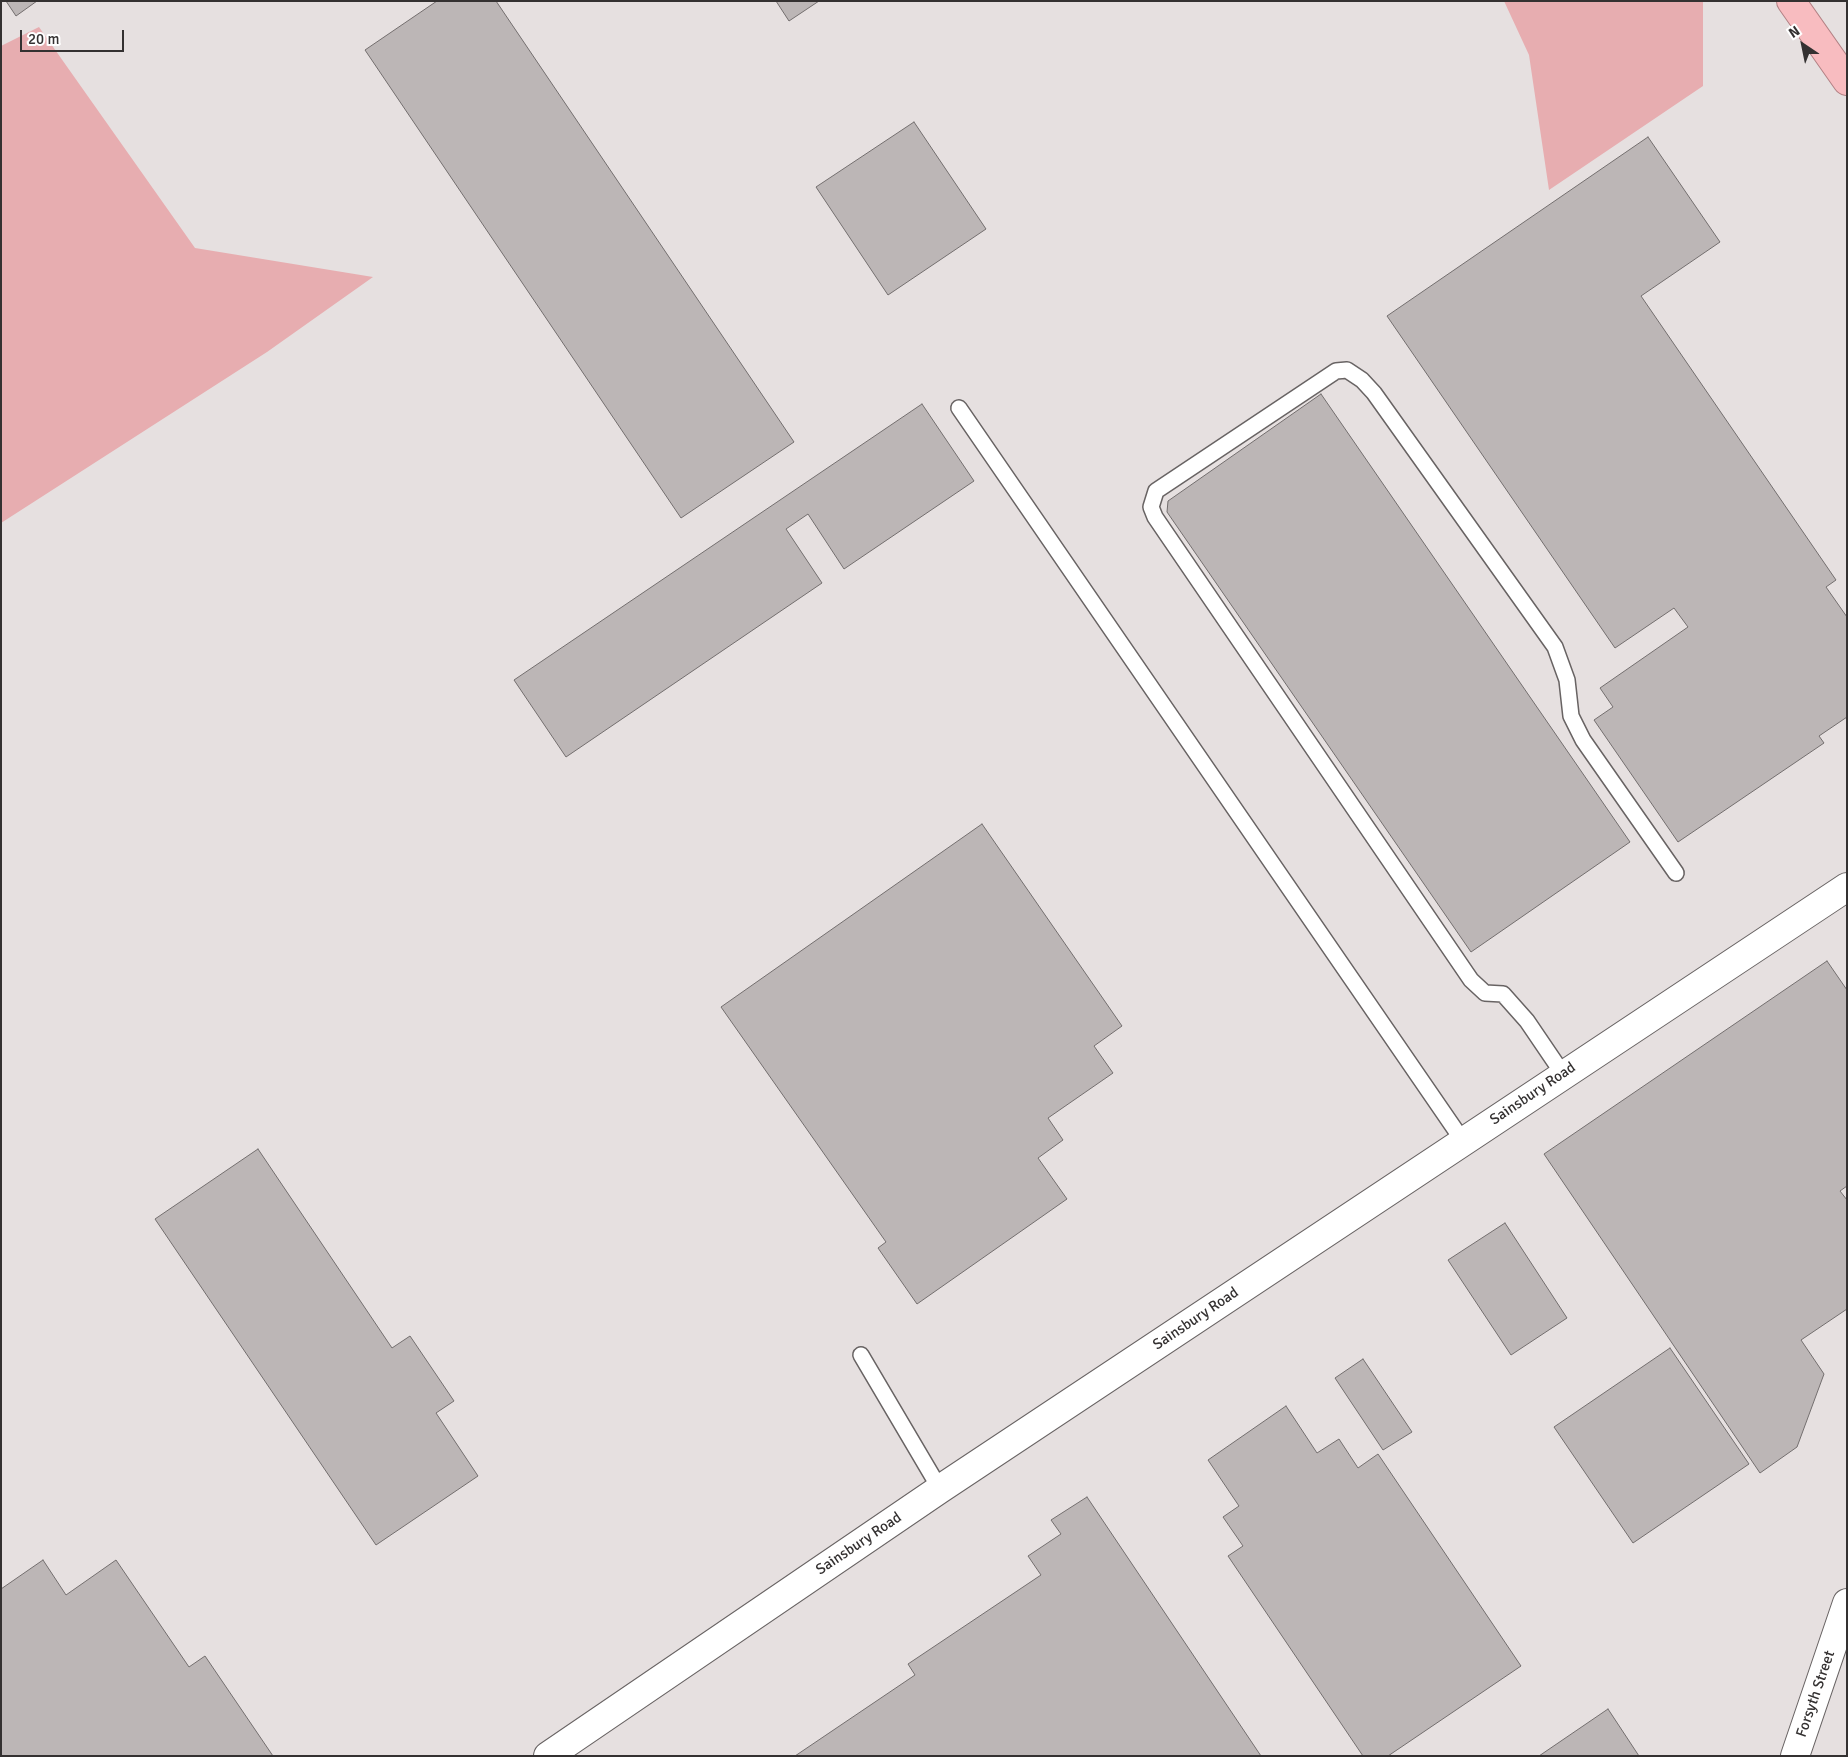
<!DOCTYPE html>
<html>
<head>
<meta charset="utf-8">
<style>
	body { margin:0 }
	#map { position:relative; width:1848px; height:1757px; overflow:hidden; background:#e6e0e0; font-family:Signika,sans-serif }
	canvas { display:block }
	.frame { position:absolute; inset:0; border:2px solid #343131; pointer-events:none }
	.north { position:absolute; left:1778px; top:20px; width:50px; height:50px; -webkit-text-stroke:4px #fff; paint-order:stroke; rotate:326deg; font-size:14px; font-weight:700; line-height:20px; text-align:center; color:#343131 }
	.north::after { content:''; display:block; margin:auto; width:18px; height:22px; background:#343131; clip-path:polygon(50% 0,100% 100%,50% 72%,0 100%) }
	.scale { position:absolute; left:20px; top:30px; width:104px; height:22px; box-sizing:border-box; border:2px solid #343131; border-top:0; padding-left:6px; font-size:15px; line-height:18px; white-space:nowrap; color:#343131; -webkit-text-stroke:4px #fff; paint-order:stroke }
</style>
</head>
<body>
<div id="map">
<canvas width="1848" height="1757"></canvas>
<div class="frame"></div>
<div class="north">N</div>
<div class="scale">20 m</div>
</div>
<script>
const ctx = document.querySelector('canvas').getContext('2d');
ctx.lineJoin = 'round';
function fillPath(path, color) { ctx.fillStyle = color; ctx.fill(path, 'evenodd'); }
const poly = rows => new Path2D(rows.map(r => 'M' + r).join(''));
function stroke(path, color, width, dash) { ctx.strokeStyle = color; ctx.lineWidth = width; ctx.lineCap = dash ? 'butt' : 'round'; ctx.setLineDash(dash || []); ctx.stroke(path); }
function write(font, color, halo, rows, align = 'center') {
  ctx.font = font + ' Signika,sans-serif'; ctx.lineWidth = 5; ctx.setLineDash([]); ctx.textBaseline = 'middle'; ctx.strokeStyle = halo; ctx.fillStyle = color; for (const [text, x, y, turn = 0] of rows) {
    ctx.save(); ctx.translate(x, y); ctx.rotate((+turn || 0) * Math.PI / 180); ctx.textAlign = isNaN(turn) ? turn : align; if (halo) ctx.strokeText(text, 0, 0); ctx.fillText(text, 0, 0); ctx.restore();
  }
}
fillPath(poly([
	[1504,1,1703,1,1703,86,1549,190,1529,55],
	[39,27,195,248,373,277,267,352,1,523,1,46]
]), '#e7adb0');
const building = poly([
	[6,1,37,1,16,16,6,1],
	[437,1,496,1,794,442,681,518,365,50,437,1],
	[776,1,819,1,789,21,776,1],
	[914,122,986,229,888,295,816,187,914,122],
	[1648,137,1720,242,1641,296,1836,580,1826,587,1847,617,1847,717,1819,736,1824,743,1678,842,1594,720,1613,707,1600,688,1688,627,1674,608,1615,648,1387,316,1648,137],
	[1321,394,1630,842,1471,952,1167,512,1168,501,1321,394],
	[922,404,974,481,844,569,808,514,786,529,822,583,566,757,514,680,922,404],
	[982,824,1122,1026,1094,1046,1113,1073,1048,1118,1063,1140,1038,1158,1067,1199,917,1304,878,1248,886,1242,721,1007,982,824],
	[1827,961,1847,990,1847,1186,1840,1191,1847,1200,1847,1309,1801,1340,1824,1374,1797,1447,1760,1473,1544,1154,1827,961],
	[258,1149,392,1348,410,1336,454,1401,436,1413,478,1476,376,1545,155,1219,258,1149],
	[1505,1223,1567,1318,1511,1355,1448,1260,1505,1223],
	[1670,1348,1749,1464,1633,1543,1554,1427,1670,1348],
	[1363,1359,1412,1432,1383,1450,1335,1378,1363,1359],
	[1286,1406,1317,1453,1339,1439,1358,1468,1378,1454,1521,1666,1388,1756,1363,1756,1228,1556,1243,1546,1223,1517,1239,1506,1208,1460,1286,1406],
	[1087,1497,1261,1756,795,1756,915,1675,908,1664,1041,1575,1028,1556,1061,1534,1051,1520,1087,1497],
	[43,1560,66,1595,116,1560,189,1667,205,1656,273,1756,1,1756,1,1589,43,1560],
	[1608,1709,1639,1756,1539,1756,1608,1709]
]);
fillPath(building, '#bcb6b6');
stroke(building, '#736e6e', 1);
const service = poly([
	[959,408,1463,1141],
	[1563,1074,1527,1021,1503,994,1485,993,1471,980,1155,517,1151,507,1156,491,1336,371,1347,370,1362,380,1374,393,1555,647,1567,680,1571,716,1583,740,1676,873],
	[861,1355,940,1489]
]);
const tertiary = poly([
	[548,1756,940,1489,1847,887],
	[1795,1756,1847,1603]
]);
const trunk = poly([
	[1791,1,1847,81]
]);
stroke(service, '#686363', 18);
stroke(tertiary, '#686363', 30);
stroke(trunk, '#b28184', 30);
stroke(service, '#fff', 15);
stroke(tertiary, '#fff', 28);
stroke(trunk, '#f8bcc0', 28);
write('15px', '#343131', '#fff', [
	["Sainsbury Road",1533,1094,-34],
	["Sainsbury Road",1196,1319,-34],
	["Sainsbury Road",859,1544,-34],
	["Forsyth Street",1816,1694,-71]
]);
</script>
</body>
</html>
